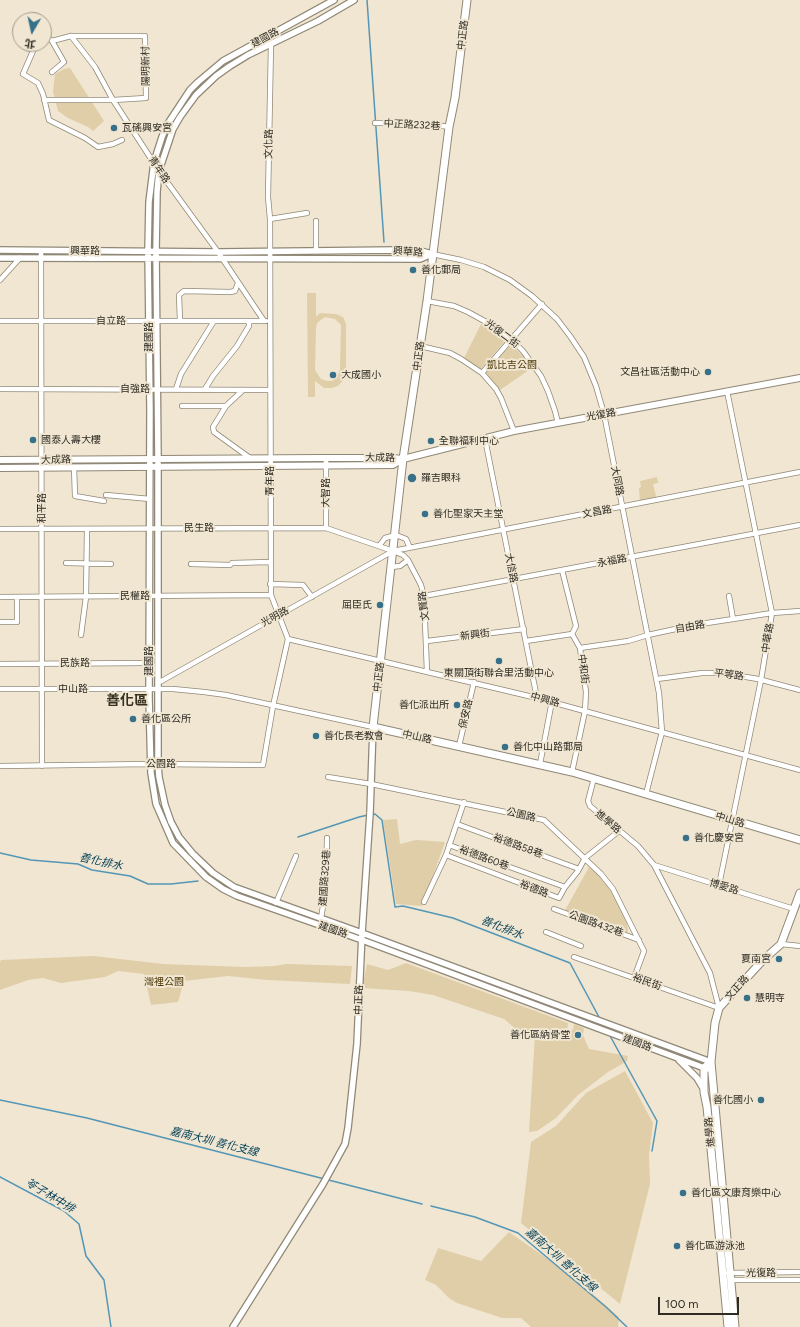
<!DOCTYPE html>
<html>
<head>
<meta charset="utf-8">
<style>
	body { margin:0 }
	#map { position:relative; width:800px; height:1327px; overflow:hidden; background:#f0e6d2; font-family:Figtree,"Noto Sans TC",sans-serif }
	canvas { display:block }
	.north { position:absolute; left:12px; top:12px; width:40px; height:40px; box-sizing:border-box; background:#f0e6d2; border:1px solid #a39c8c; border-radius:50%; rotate:189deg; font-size:11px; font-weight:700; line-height:16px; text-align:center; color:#2f2c24 }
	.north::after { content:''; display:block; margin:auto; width:14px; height:18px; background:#377089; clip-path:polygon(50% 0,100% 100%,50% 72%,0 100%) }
	.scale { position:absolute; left:658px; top:1297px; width:81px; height:18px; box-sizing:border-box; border:2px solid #2f2c24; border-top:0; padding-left:5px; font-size:12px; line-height:14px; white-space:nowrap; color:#2f2c24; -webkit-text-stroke:3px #f0e6d2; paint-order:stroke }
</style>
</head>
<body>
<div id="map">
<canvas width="800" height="1327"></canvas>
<div class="north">北</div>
<div class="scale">100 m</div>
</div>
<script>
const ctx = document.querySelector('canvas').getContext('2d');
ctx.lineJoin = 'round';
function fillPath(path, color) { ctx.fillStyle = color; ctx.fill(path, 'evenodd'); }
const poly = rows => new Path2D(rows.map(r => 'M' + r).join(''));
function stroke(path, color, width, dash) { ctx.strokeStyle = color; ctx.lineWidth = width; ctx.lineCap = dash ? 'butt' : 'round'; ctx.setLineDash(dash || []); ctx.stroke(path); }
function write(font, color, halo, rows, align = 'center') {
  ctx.font = font + ' Figtree,"Noto Sans TC",sans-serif'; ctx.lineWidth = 4; ctx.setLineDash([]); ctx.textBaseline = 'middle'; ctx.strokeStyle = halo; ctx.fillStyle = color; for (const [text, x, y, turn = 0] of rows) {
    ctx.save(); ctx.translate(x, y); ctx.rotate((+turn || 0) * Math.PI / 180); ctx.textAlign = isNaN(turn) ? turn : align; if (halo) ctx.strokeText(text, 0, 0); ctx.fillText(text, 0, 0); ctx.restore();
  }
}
fillPath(poly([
	[70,68,104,121,93,131,88,127,68,118,58,111,53,92,55,74,64,69],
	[307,293,316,293,316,317,320,313,336,314,343,317,346,324,346,370,345,378,338,386,332,388,324,388,315,381,315,397,308,397],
	[325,317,335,319,341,325,340,369,337,378,332,381,327,381,321,379,315,370,316,328,317,323],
	[481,324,502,338,504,342,480,370,463,360],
	[511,346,513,346,523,356,532,368,500,390,488,376,486,372,509,347],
	[657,477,658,483,653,484,657,500,640,503,639,488,641,487,640,481],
	[397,819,400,844,416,840,445,842,422,906,396,904,383,820],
	[589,867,598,873,608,885,626,919,628,930,627,934,563,914],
	[94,956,163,964,246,967,274,966,287,964,352,966,350,984,267,980,228,976,184,981,178,1002,151,1005,144,974,118,971,105,977,61,983,43,978,28,980,0,990,0,962,1,960],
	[406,963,568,1023,567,1031,573,1030,574,1024,584,1028,583,1035,589,1049,628,1056,627,1061,608,1072,578,1095,556,1118,537,1131,529,1132,535,1034,523,1035,504,1019,433,995,409,991,362,988,367,964,388,970],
	[625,1071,653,1123,649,1155,650,1184,620,1304,521,1223,531,1142,556,1126,586,1093],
	[509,1232,572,1276,619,1317,618,1327,531,1327,521,1318,502,1318,457,1303,449,1298,436,1285,425,1280,438,1248,481,1261]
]), '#e0cea9');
stroke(poly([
	[367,0,384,242],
	[372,815,375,814,382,820,395,907,403,906,453,918,570,963,600,1019],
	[298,837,359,817,368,815],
	[0,853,31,860,78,864,92,870,130,876,148,884,171,884,198,881],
	[609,1034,657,1121,652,1151],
	[0,1100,87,1118,422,1204],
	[0,1177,64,1211,79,1224,86,1256,104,1280,111,1327],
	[431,1206,475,1217,518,1233,606,1307,627,1327]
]), '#5496b5', 1.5);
const minor = poly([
	[71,36,95,67,113,100,159,171,218,252,264,321],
	[36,44,23,74,38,83,43,94,49,120,85,138,98,147,113,144,122,140],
	[52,72,64,62,52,41],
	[44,100,113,100,146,98,145,36,71,36,52,41,44,35],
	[375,123,423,123,449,127],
	[270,219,307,213],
	[41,251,42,766],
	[316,251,316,221],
	[432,254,461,260,484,267,510,280,532,296,557,319,570,336,584,357,596,386,604,414,659,693,662,732,646,794],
	[0,280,20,258],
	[427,301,454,306,468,312,488,323,511,339,523,351,541,376,548,391,555,411,558,423],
	[0,321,266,321],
	[180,321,179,295,184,291,230,292,235,291,238,283],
	[420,346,450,353,461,359,482,373,496,389,501,398,514,431],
	[482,373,542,304],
	[0,389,270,390],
	[176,389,181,374,214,321],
	[205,389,213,376,237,346,249,326,249,321],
	[182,406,226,406,243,390],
	[226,406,213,427,214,432,250,458],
	[485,439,537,698],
	[326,458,326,528],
	[74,467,75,496,104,501],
	[106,495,150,499],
	[0,529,326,528,393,551,403,555,408,560,421,585,424,596,427,672],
	[379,546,385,538,396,535,406,539,410,548],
	[66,563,111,564],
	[191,564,230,565,232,563,270,562],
	[391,567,400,566,408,560],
	[562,570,576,626,572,634,580,648,586,692,585,711,572,772],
	[270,584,303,585,312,597],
	[424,596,800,525],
	[729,596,733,619],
	[0,597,271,595],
	[0,622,17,622,17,597],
	[81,635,86,597,87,529],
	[288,639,537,698,800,770],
	[427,641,524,629],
	[526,641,572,634],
	[580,648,628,641,648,635,694,625,772,613,800,611],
	[0,664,149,663],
	[657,679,702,673,722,673,758,679,800,690],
	[158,683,393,551,800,472],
	[0,689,173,689,204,692,226,695,373,727],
	[459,746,474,682],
	[540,764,552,701],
	[0,766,151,764,263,765,273,706,288,639,271,595,270,219,268,197,271,44,267,37],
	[328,777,371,784,544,820,601,874,613,889,644,951,634,978],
	[594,778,588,801,590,806,638,846,654,865,710,973,719,1008],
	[457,824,579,869],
	[449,845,565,887],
	[446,855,559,898,565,887,578,871,585,858,619,831],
	[654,865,794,909],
	[719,885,761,680,772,613,727,391],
	[424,902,446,855,464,802],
	[276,903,296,856],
	[554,909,639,940],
	[321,918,326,889,327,838],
	[546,932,581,946],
	[781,944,800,946],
	[574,957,719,1008],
	[728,1273,800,1272],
	[730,1280,800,1280]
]);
const tertiary = poly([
	[334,0,223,61,198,82,190,90,167,125,162,137,154,162,149,202,148,251,150,410,149,698,151,773,156,804,173,843,206,877,223,889,237,896,362,940,707,1069],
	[354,0,318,21,248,55,230,66,216,76,196,95,180,117,173,129,159,171,157,192,156,251,158,459,158,764,159,777,165,805,171,822,179,837,193,854,213,873,234,887,362,933,711,1062],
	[0,250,218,252,396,250,421,251,432,254],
	[0,258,420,259,432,254],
	[679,1060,697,1078,703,1088],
	[233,1327,323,1184,345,1144,348,1128,357,1044,362,933,370,813,373,727]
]);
const secondary = poly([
	[0,460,320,458,393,458,403,459],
	[0,468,393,465,403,459,514,431,800,378]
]);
const primary = poly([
	[467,0,455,98,449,127,427,301,403,459,373,727,572,772,800,840],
	[711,1062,704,1068,704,1092,707,1107,728,1327],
	[735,1327,711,1062,715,1023,719,1008,763,960,781,944,800,893]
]);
stroke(minor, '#908876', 6);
stroke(tertiary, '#908876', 8);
stroke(secondary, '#908876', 8);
stroke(primary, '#908876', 9);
stroke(minor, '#fff', 4.5);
stroke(tertiary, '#fff', 5.5);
stroke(secondary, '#fff', 6);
stroke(primary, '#fff', 7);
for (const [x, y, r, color] of [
	[114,128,4,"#377089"],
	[413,270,4,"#377089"],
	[708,372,4,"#377089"],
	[333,375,4,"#377089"],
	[33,440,4,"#377089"],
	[431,441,4,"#377089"],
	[412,478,5,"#377089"],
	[425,514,4,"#377089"],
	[380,605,4,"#377089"],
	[499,661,4,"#377089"],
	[457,705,4,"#377089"],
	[133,719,4,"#377089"],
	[316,736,4,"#377089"],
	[505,747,4,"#377089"],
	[686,838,4,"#377089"],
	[779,959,4,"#377089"],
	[747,998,4,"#377089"],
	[578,1035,4,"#377089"],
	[761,1100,4,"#377089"],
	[683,1193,4,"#377089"],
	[677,1246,4,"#377089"]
]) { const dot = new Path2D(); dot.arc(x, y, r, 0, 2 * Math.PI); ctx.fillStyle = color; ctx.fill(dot); stroke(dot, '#f0e6d2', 1.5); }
write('10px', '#2f2c24', '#f0e6d2', [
	["中正路",463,35,-83],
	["建國路",265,38,-28],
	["陽明新村",146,66,-91],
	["中正路232巷",412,125,3],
	["文化路",269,144,-89],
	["青年路",159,170,56],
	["興華路",85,251],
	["興華路",408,252,4],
	["自立路",111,321],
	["光復二街",502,334,37],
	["建國路",149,337,-90],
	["中正路",419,356,-82],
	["自強路",135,389],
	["光復路",601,415,-10],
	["大成路",380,458,1],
	["大成路",56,460,-1],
	["青年路",270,481,-90],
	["大同路",617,481,79],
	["大智路",326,493,-90],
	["和平路",42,508,-90],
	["文昌路",597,512,-11],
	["民生路",199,528],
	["永福路",612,561,-11],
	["大信路",511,568,79],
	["民權路",135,596],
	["文賢路",424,606,-97],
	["光明路",275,617,-29],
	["自由路",690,627,-10],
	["新興街",475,635,-7],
	["中華路",768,638,-81],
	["建國路",149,661,-90],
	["民族路",75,663],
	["中和街",583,669,83],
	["平等路",729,675,7],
	["中正路",379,677,-83],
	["中山路",73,689],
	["中興路",545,700,15],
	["保安路",466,714,-77],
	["中山路",417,737,12],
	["公園路",161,764],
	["公園路",521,815,13],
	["中山路",730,820,17],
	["進學路",608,822,40],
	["裕德路58巷",518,846,20],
	["裕德路60巷",484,858,20],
	["建國路329巷",325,878,-86],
	["博愛路",724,887,17],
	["裕德路",534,889,21],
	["公園路432巷",596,924,20],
	["建國路",333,930,19],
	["裕民街",647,982,20],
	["文正路",737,988,-48],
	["中正路",359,1000,-88],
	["建國路",637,1043,20],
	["進學路",710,1132,-95],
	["光復路",761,1273]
]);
write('10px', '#2f2c24', '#f0e6d2', [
	["瓦磘興安宮",122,128],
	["善化郵局",421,270],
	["文昌社區活動中心",700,372,"right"],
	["大成國小",341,375],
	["國泰人壽大樓",41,440],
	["全聯福利中心",439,441],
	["羅吉眼科",421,478],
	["善化聖家天主堂",433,514],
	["屈臣氏",372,605,"right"],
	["東關頂街聯合里活動中心",499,673,"center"],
	["善化派出所",449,705,"right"],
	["善化區公所",141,719],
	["善化長老教會",324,736],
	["善化中山路郵局",513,747],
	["善化慶安宮",694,838],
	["夏南宮",771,959,"right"],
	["慧明寺",755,998],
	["善化區納骨堂",570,1035,"right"],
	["善化國小",753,1100,"right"],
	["善化區文康育樂中心",691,1193],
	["善化區游泳池",685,1246]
], 'left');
write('10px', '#4d3a0a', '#f0e6d2', [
	["凱比吉公園",512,365],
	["灣裡公園",164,982]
]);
write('italic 11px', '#074359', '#f0e6d2', [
	["善化排水",101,862,12],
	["善化排水",502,928,21],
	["嘉南大圳 善化支線",214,1142,14],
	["苓子林中排",50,1196,31],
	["嘉南大圳 善化支線",561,1260,41]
]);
write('bold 14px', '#373020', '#f0e6d2', [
	["善化區",127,701]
]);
</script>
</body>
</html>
